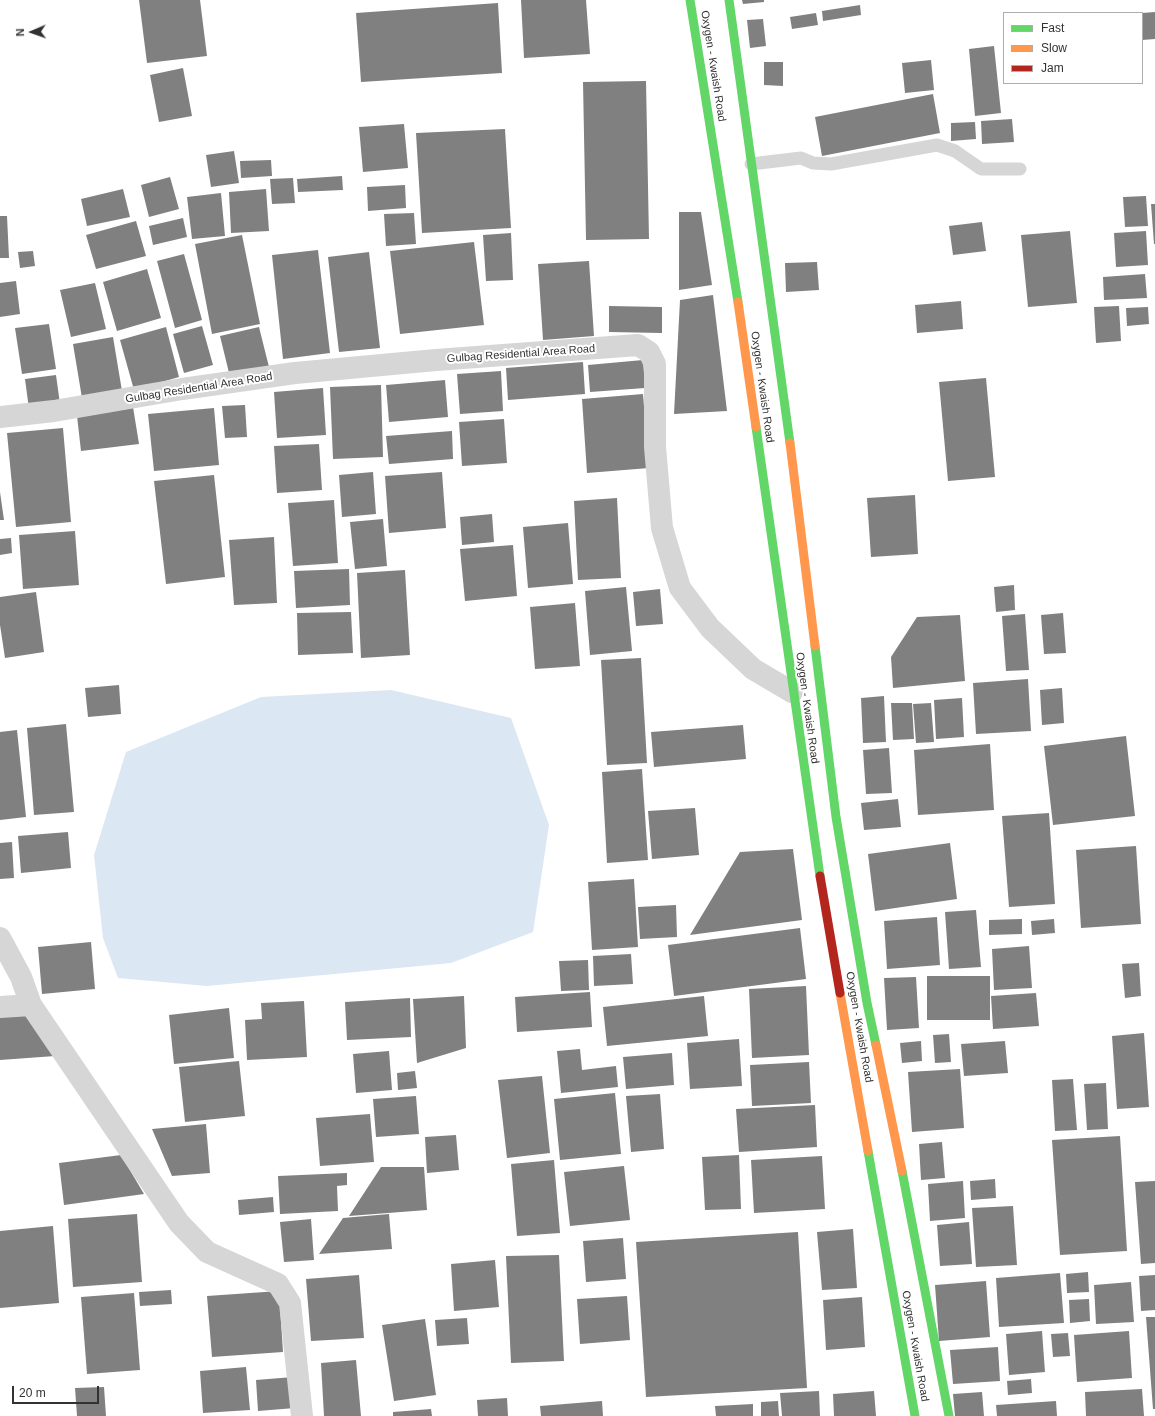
<!DOCTYPE html>
<html>
<head>
<meta charset="utf-8">
<style>
	body { margin:0 }
	#map { position:relative; width:1155px; height:1416px; overflow:hidden; background:#fff; font-family:Helvetica,sans-serif }
	canvas { display:block }
	.legend { position:absolute; left:1003px; top:12px; width:140px; height:72px; box-sizing:border-box; background:#fff; border:1px solid #adadad; margin:0; padding:5px 7px; list-style:none; font-size:12px; color:#323232 }
	.legend li { display:flex; align-items:center; gap:8px; height:20px }
	.legend b { width:20px; border:1px solid #adadad }
	.north { position:absolute; left:12px; top:12px; width:40px; height:40px; -webkit-text-stroke:3px #fff; paint-order:stroke; rotate:268deg; font-size:11px; font-weight:700; line-height:16px; text-align:center; color:#323232 }
	.north::after { content:''; display:block; margin:auto; width:14px; height:18px; background:#323232; clip-path:polygon(50% 0,100% 100%,50% 72%,0 100%) }
	.scale { position:absolute; left:12px; top:1386px; width:87px; height:18px; box-sizing:border-box; border:2px solid #323232; border-top:0; padding-left:5px; font-size:12px; line-height:14px; white-space:nowrap; color:#323232; -webkit-text-stroke:3px #fff; paint-order:stroke }
</style>
</head>
<body>
<div id="map">
<canvas width="1155" height="1416"></canvas>
<ul class="legend">
<li><b style="height:5px;background:#63d668"></b>Fast</li>
<li><b style="height:5px;background:#ff974d"></b>Slow</li>
<li><b style="height:5px;background:#b3261e"></b>Jam</li>
</ul>
<div class="north">N</div>
<div class="scale">20 m</div>
</div>
<script>
const ctx = document.querySelector('canvas').getContext('2d');
ctx.lineJoin = 'round';
function fillPath(path, color) { ctx.fillStyle = color; ctx.fill(path, 'evenodd'); }
const poly = rows => new Path2D(rows.map(r => 'M' + r).join(''));
function stroke(path, color, width, dash) { ctx.strokeStyle = color; ctx.lineWidth = width; ctx.lineCap = dash ? 'butt' : 'round'; ctx.setLineDash(dash || []); ctx.stroke(path); }
function write(font, color, halo, rows, align = 'center') {
  ctx.font = font + ' Helvetica,sans-serif'; ctx.lineWidth = 4; ctx.setLineDash([]); ctx.textBaseline = 'middle'; ctx.strokeStyle = halo; ctx.fillStyle = color; for (const [text, x, y, turn = 0] of rows) {
    ctx.save(); ctx.translate(x, y); ctx.rotate((+turn || 0) * Math.PI / 180); ctx.textAlign = isNaN(turn) ? turn : align; if (halo) ctx.strokeText(text, 0, 0); ctx.fillText(text, 0, 0); ctx.restore();
  }
}
fillPath(poly([
	[391,690,511,718,549,825,533,932,451,963,207,986,118,978,103,938,94,855,126,752,261,697]
]), '#dce7f4');
fillPath(poly([
	[139,0,200,0,207,56,147,63],
	[521,0,586,0,590,54,524,58],
	[742,0,764,0,764,2,743,4],
	[498,3,502,73,361,82,356,13],
	[860,5,861,15,823,21,822,11],
	[1155,12,1155,39,1142,40,1142,13],
	[816,13,818,25,792,29,790,17],
	[763,19,766,46,750,48,747,20],
	[994,46,1001,113,975,116,969,49],
	[931,60,934,90,905,93,902,63],
	[764,62,783,62,783,86,764,85],
	[183,68,192,116,159,122,150,75],
	[646,81,649,239,586,240,583,82],
	[933,94,940,133,822,156,815,117],
	[1012,119,1014,142,982,144,981,121],
	[975,122,976,139,951,141,951,123],
	[404,124,408,168,363,172,359,127],
	[505,129,511,228,422,233,416,133],
	[234,151,239,183,211,187,206,155],
	[271,160,272,176,241,178,240,161],
	[342,176,343,190,298,192,297,179],
	[170,177,179,209,149,217,141,185],
	[293,178,295,203,272,204,270,179],
	[405,185,406,208,368,211,367,187],
	[123,189,130,217,87,226,81,199],
	[266,189,269,231,231,233,229,192],
	[221,193,225,236,192,239,187,197],
	[1146,196,1148,226,1125,227,1123,197],
	[1151,204,1155,204,1155,244,1154,244],
	[679,212,701,212,712,285,679,290],
	[414,213,416,244,386,246,384,214],
	[0,216,7,216,9,258,0,258],
	[183,218,187,237,153,245,149,226],
	[136,221,146,256,96,269,86,235],
	[982,222,986,251,953,255,949,226],
	[1070,231,1077,303,1028,307,1021,235],
	[1146,231,1148,265,1116,267,1114,233],
	[511,233,513,280,486,281,483,235],
	[242,235,260,324,212,334,195,244],
	[474,242,484,325,400,334,390,251],
	[318,250,330,353,283,359,272,255],
	[33,251,35,266,20,268,18,252],
	[369,252,380,348,339,352,328,257],
	[184,254,202,320,175,328,157,261],
	[589,261,594,336,543,340,538,264],
	[817,262,819,290,786,292,785,263],
	[147,269,161,318,117,331,103,282],
	[1145,274,1147,298,1104,300,1103,277],
	[16,281,20,314,0,317,0,283],
	[95,283,106,329,71,337,60,290],
	[713,295,727,411,674,414,680,300],
	[961,301,963,329,917,333,915,305],
	[609,306,662,307,662,333,609,332],
	[1119,306,1121,341,1096,343,1094,307],
	[1148,307,1149,324,1127,326,1126,308],
	[49,324,56,369,22,374,15,328],
	[202,326,213,365,184,373,173,334],
	[166,327,179,377,134,390,120,340],
	[259,327,270,371,231,381,220,336],
	[113,337,122,391,82,398,73,344],
	[643,360,645,388,590,392,588,365],
	[583,362,585,394,508,400,506,368],
	[501,371,503,411,460,414,457,374],
	[56,375,60,404,29,409,25,379],
	[986,378,995,477,948,481,939,382],
	[445,380,448,417,389,422,386,385],
	[381,385,383,457,333,459,330,387],
	[323,388,326,435,277,438,274,392],
	[643,394,649,468,587,473,582,399],
	[245,405,247,437,225,438,222,406],
	[133,407,139,444,81,451,77,416],
	[214,408,219,465,154,471,148,414],
	[504,419,507,463,462,466,459,422],
	[63,428,71,522,16,527,7,433],
	[452,431,453,459,389,464,386,436],
	[319,444,322,490,277,493,274,446],
	[373,472,376,514,342,517,339,475],
	[442,472,446,528,389,533,385,476],
	[214,475,225,577,166,584,154,481],
	[0,492,4,520,0,520],
	[915,495,918,554,871,557,867,498],
	[617,498,621,578,578,580,574,501],
	[334,500,338,563,293,566,288,503],
	[492,514,494,542,462,545,460,517],
	[383,519,387,566,355,569,350,522],
	[568,523,573,584,528,588,523,527],
	[75,531,79,585,23,589,19,535],
	[274,537,277,603,234,605,229,540],
	[11,538,12,553,0,555,0,539],
	[513,545,517,596,465,601,460,549],
	[349,569,350,605,296,608,294,571],
	[405,570,410,655,361,658,357,573],
	[1014,585,1015,610,996,612,994,587],
	[626,587,632,651,590,655,585,591],
	[660,589,663,624,636,626,633,592],
	[36,592,44,652,5,658,0,625,0,597],
	[575,603,580,666,535,669,530,607],
	[351,612,353,653,298,655,297,613],
	[1063,613,1066,653,1044,654,1041,615],
	[1025,614,1029,670,1006,671,1002,616],
	[960,615,965,681,893,688,891,657,917,617],
	[641,658,647,763,607,765,601,660],
	[1028,679,1031,731,976,734,973,683],
	[119,685,121,714,88,717,85,688],
	[1062,688,1064,723,1042,725,1040,690],
	[884,696,886,742,863,743,861,698],
	[962,698,964,737,936,739,934,700],
	[891,703,912,703,914,739,893,740],
	[931,703,934,742,916,743,913,704],
	[66,724,74,812,34,815,27,728],
	[743,725,746,759,654,767,651,732],
	[17,730,26,817,0,820,0,732],
	[1126,736,1135,816,1053,825,1044,746],
	[990,744,994,810,918,815,914,750],
	[889,748,892,793,866,794,863,750],
	[642,769,648,860,607,863,602,772],
	[898,799,901,827,864,830,861,803],
	[695,808,699,855,652,859,648,811],
	[1049,813,1055,904,1009,907,1002,816],
	[68,832,71,868,21,873,18,836],
	[12,842,14,878,0,879,0,843],
	[950,843,957,899,875,911,868,854],
	[1136,846,1141,924,1081,928,1076,850],
	[793,849,802,920,690,935,740,852],
	[634,879,638,947,592,950,588,882],
	[676,905,677,937,640,939,638,907],
	[976,910,981,967,949,969,945,912],
	[937,917,940,965,887,969,884,921],
	[1022,919,1022,934,989,935,989,920],
	[1054,919,1055,933,1032,935,1031,921],
	[800,928,806,979,674,996,668,945],
	[91,942,95,989,42,994,38,947],
	[1029,946,1032,988,994,990,992,949],
	[631,954,633,984,594,986,593,956],
	[588,960,589,990,561,991,559,961],
	[1139,963,1141,996,1125,998,1122,964],
	[927,976,990,976,990,1020,927,1020],
	[916,977,919,1028,887,1030,884,978],
	[806,986,809,1055,752,1058,749,989],
	[590,992,592,1027,517,1032,515,997],
	[1036,993,1039,1026,993,1029,991,996],
	[464,996,466,1048,417,1063,413,999],
	[704,996,708,1036,607,1046,603,1007],
	[410,998,411,1037,347,1040,345,1002],
	[304,1001,307,1057,247,1060,245,1020,262,1019,261,1003],
	[229,1008,234,1058,174,1064,169,1015],
	[30,1012,55,1056,0,1060,0,1014],
	[1144,1033,1149,1107,1117,1109,1112,1036],
	[949,1034,951,1062,935,1063,933,1035],
	[739,1039,742,1086,690,1089,687,1043],
	[921,1041,922,1061,902,1063,900,1043],
	[1005,1041,1008,1073,964,1076,961,1044],
	[580,1049,582,1070,616,1066,618,1087,561,1093,557,1051],
	[389,1051,392,1090,356,1093,353,1054],
	[672,1053,674,1085,626,1089,623,1057],
	[239,1061,245,1116,185,1122,179,1067],
	[809,1062,811,1103,752,1106,750,1065],
	[960,1069,964,1128,912,1132,908,1072],
	[415,1071,417,1088,398,1090,397,1073],
	[542,1076,550,1153,507,1158,498,1080],
	[1073,1079,1077,1130,1055,1131,1052,1080],
	[1106,1083,1108,1129,1087,1130,1084,1084],
	[615,1093,621,1154,560,1160,554,1099],
	[660,1094,664,1149,631,1152,626,1096],
	[416,1096,419,1134,376,1137,373,1099],
	[815,1105,817,1147,739,1152,736,1109],
	[370,1114,374,1162,320,1166,316,1118],
	[206,1124,210,1173,172,1176,152,1129],
	[456,1135,459,1170,427,1173,425,1137],
	[1120,1136,1127,1251,1060,1255,1052,1140],
	[942,1142,945,1178,921,1180,919,1144],
	[121,1155,144,1194,64,1205,59,1163],
	[739,1155,741,1209,705,1210,702,1157],
	[822,1156,825,1209,754,1213,751,1160],
	[554,1160,560,1233,517,1236,511,1164],
	[624,1166,630,1220,570,1226,564,1172],
	[381,1167,424,1167,427,1210,349,1216],
	[347,1173,347,1185,337,1186,338,1211,280,1214,278,1176],
	[995,1179,996,1198,971,1200,970,1181],
	[963,1181,965,1218,930,1221,928,1184],
	[1155,1181,1155,1263,1141,1264,1135,1182],
	[273,1197,274,1212,239,1215,238,1200],
	[1013,1206,1017,1265,976,1267,972,1208],
	[137,1214,142,1282,73,1287,68,1219],
	[389,1214,392,1249,319,1254,343,1218],
	[311,1219,314,1260,284,1262,280,1222],
	[969,1222,972,1264,940,1266,937,1225],
	[53,1226,59,1303,0,1308,0,1231],
	[853,1229,857,1288,822,1290,817,1232],
	[798,1232,807,1388,646,1397,636,1242],
	[623,1238,626,1279,586,1282,583,1241],
	[559,1255,564,1361,511,1363,506,1256],
	[495,1260,499,1307,454,1311,451,1264],
	[1088,1272,1089,1292,1067,1293,1066,1274],
	[1060,1273,1064,1323,999,1327,996,1278],
	[359,1275,364,1338,311,1341,306,1279],
	[1155,1275,1155,1310,1141,1311,1139,1276],
	[986,1281,990,1337,939,1341,935,1285],
	[1131,1282,1134,1322,1096,1324,1094,1285],
	[171,1290,172,1304,140,1306,139,1292],
	[279,1291,283,1352,212,1357,207,1296],
	[134,1293,140,1370,87,1374,81,1297],
	[627,1296,630,1340,580,1344,577,1299],
	[862,1297,865,1347,826,1350,823,1300],
	[1089,1299,1090,1321,1070,1323,1069,1300],
	[1146,1317,1155,1317,1155,1409,1153,1409],
	[467,1318,469,1344,437,1346,435,1320],
	[425,1319,436,1395,394,1401,382,1325],
	[1042,1331,1045,1372,1009,1375,1006,1334],
	[1129,1331,1132,1378,1077,1382,1074,1335],
	[1068,1333,1070,1356,1053,1357,1051,1334],
	[998,1347,1000,1381,953,1384,950,1350],
	[356,1360,361,1416,324,1416,321,1363],
	[246,1367,250,1410,203,1413,200,1371],
	[293,1377,295,1408,258,1411,256,1380],
	[1031,1379,1032,1393,1008,1395,1007,1381],
	[104,1387,106,1416,77,1416,75,1388],
	[1142,1389,1144,1416,1086,1416,1085,1392],
	[819,1391,820,1416,782,1416,780,1393],
	[874,1391,876,1416,834,1416,833,1394],
	[982,1392,984,1416,955,1416,953,1394],
	[507,1398,508,1416,478,1416,477,1400],
	[602,1401,603,1416,541,1416,540,1406],
	[778,1401,779,1416,761,1416,761,1402],
	[1056,1401,1057,1416,997,1416,996,1405],
	[753,1404,753,1416,716,1416,715,1406],
	[431,1409,432,1416,393,1416,393,1412]
]), '#808080');
stroke(poly([
	[751,164,801,158,813,163,831,164,937,145,955,151,981,169,1020,169]
]), '#d6d6d6', 13);
stroke(poly([
	[0,417,54,411,182,389,295,373,436,360,638,345,649,352,655,364,655,447,662,528,680,588,710,628,753,669,792,692],
	[0,938,21,977,31,1005],
	[0,1007,31,1005,179,1223,207,1252,278,1284,290,1303,302,1416]
]), '#d6d6d6', 22);
stroke(poly([
	[690,0,738,302],
	[729,0,790,443],
	[756,427,820,876],
	[815,646,836,817,867,1003,876,1045],
	[868,1151,915,1416],
	[902,1171,949,1416]
]), '#63d668', 9);
stroke(poly([
	[738,302,756,427],
	[790,443,815,646],
	[840,993,868,1151],
	[876,1045,902,1171]
]), '#ff974d', 9);
stroke(poly([
	[820,876,840,993]
]), '#b3261e', 9);
write('11px', '#323232', '#fff', [
	["Oxygen - Kwaish Road",713,66,81],
	["Gulbag Residential Area Road",521,354,-4],
	["Oxygen - Kwaish Road",762,387,82],
	["Gulbag Residential Area Road",199,388,-9],
	["Oxygen - Kwaish Road",807,708,82],
	["Oxygen - Kwaish Road",859,1027,80],
	["Oxygen - Kwaish Road",915,1346,80]
]);
</script>
</body>
</html>
